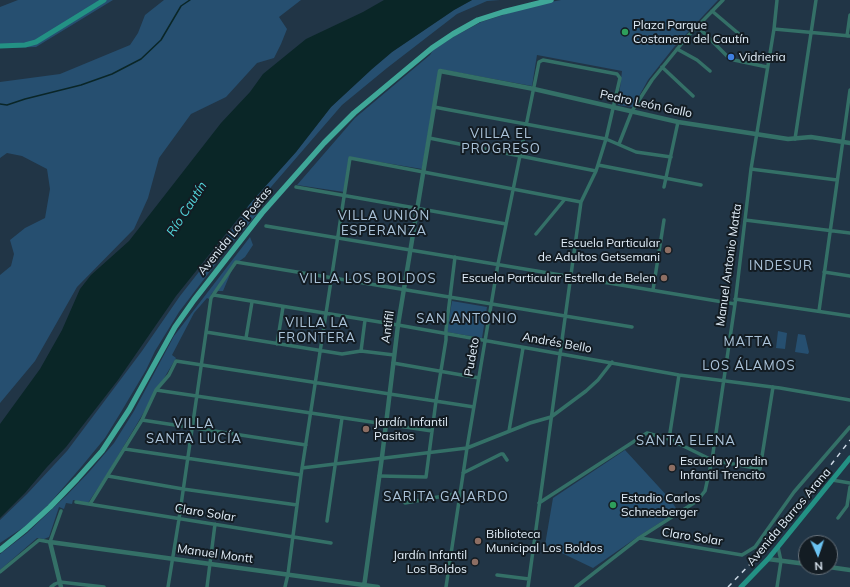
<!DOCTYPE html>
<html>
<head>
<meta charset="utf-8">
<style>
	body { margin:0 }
	#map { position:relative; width:850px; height:587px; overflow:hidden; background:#213546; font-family:Mulish,sans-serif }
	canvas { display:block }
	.north { position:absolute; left:798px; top:535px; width:40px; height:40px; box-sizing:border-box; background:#131c23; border:1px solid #667079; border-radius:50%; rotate:177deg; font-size:11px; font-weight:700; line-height:16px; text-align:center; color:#e2eef9 }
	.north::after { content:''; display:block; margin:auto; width:14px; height:18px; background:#6bc3f2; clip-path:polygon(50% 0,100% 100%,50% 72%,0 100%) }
</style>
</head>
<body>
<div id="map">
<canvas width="850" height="587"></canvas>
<div class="north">N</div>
</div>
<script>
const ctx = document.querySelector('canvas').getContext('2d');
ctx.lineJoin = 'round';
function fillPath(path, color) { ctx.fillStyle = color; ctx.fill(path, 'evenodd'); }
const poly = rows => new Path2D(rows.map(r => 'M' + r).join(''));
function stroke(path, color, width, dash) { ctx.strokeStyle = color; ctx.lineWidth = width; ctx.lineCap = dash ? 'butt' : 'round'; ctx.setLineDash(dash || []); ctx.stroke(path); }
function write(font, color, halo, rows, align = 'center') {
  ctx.font = font + ' Mulish,sans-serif'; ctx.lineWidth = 4; ctx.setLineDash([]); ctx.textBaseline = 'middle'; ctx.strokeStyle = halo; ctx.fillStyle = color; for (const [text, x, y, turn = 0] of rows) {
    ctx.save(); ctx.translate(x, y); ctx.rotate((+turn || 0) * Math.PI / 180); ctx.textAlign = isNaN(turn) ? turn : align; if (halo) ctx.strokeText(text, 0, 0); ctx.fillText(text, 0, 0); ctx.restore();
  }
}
fillPath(poly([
	[18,0,113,0,36,47,0,48,0,7],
	[164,0,301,0,279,17,287,29,281,44,274,58,257,63,226,97,191,114,159,158,148,198,134,229,77,287,35,361,0,403,0,275,11,266,14,254,10,240,25,228,45,218,50,189,47,169,22,156,7,153,0,158,0,82,60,74,130,45,138,33,145,15],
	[472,0,500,0,487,1,457,14,387,68,342,105,265,194,250,208,257,214,227,249,179,312,155,351,146,370,121,412,105,438,82,466,49,504,27,525,0,543,0,520,27,494,67,451,142,351,180,296,249,208,247,207,296,152,331,107,372,69,392,52,454,10],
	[561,0,718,0,674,47,648,80,633,107,618,105,622,71,537,55,532,86,439,69,422,169,349,157,344,192,297,185,355,118,430,55,433,50,455,36,481,22,534,5],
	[250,237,253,245,245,257,234,265,223,291,216,291,212,293,209,299,207,298,194,313,172,355,176,358,106,476,88,503,73,500,72,504,66,503,64,509,59,507,49,537,44,539,37,538,0,570,0,554,27,533,67,495,89,472,114,443,134,411,174,336],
	[452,301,487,307,482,338,447,332],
	[778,331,787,333,785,349,776,348],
	[798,334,805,335,809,352,808,354,795,352],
	[625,450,669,498,678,511,636,538,593,568,545,545,553,498]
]), '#264f70');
fillPath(poly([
	[384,0,472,0,454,10,392,52,372,69,331,107,296,152,253,200,176,296,118,380,66,447,47,467,25,493,0,518,0,424,40,369,62,330,80,289,91,275,129,241,221,123,250,92,263,74,306,39,363,12]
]), '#0a2627');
stroke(poly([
	[0,104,7,105,25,99,81,85,112,74,141,59,161,40,181,6,190,0]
]), '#0a2627', 1.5);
stroke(poly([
	[712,11,745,39],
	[697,26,729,58,734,60,767,67],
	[774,29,850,36],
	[847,36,850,15],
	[677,49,697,60,710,71],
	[662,67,693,96],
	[434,107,606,139,636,152,671,157],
	[429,138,596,171],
	[795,139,816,0],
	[619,144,632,111,652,80,687,37,723,0],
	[598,165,701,185],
	[751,169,837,180],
	[296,187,506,224],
	[664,187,678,122],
	[745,220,850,233],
	[266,226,735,304],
	[536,234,565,199],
	[824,272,850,276],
	[653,290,664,220],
	[214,295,398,325,679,375,780,388,850,400],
	[735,299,850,316],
	[819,311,850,90],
	[206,332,342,354,361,351,394,355],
	[246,338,252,302],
	[277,344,283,307],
	[361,351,365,320],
	[393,363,479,378],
	[156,390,432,431],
	[142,420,306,445],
	[509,431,523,348],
	[669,439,679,375],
	[125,449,301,475],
	[302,468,467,448,530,423,551,417,586,391,598,380,612,362],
	[463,473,501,454,503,454,507,460],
	[108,476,183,489,297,505],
	[379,476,426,477,436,401,446,340,446,330,455,257],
	[832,480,850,483],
	[76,502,331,543],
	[405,503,460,493],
	[539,503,647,433,669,439,712,460,760,469,773,387],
	[90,504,142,420,156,390,169,375,176,361,474,407],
	[838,518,847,506,850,487],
	[327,521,342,418],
	[640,538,742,555,755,547,794,492,850,427],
	[0,572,39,540,50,542,61,511],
	[497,575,529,579],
	[51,587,55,584,60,582,104,587],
	[168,587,179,519,211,298,236,262,632,327],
	[207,587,215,524],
	[285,587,288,574,301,475,350,158,581,202],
	[446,587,467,448,498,264,539,62,543,60,617,74,620,78,606,139,596,171,581,202,528,587],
	[576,587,639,538,697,501,705,491,712,460,735,304,751,169,774,29,777,0],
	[777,587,781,561,778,547]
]), '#347067', 3.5);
stroke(poly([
	[768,559,806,564],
	[829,567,850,570],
	[61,587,50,542,378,587],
	[364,587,382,457,398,325,440,71,534,89,678,122,788,139,811,137,850,143]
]), '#347067', 4.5);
stroke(poly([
	[0,46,25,45,36,42,104,0],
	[741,587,768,559,850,458]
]), '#239184', 5);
stroke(poly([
	[0,550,26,529,50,507,77,479,102,451,129,410,175,327,194,300,262,213,324,143,354,113,432,48,453,34,478,20,503,12,551,0]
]), '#3fa798', 5.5);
stroke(poly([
	[728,587,757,557,801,504,850,440]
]), '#cad7e3', 1.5, [5, 5]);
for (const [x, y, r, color] of [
	[625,32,4,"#2e9e5b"],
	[731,57,4,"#3f7fe0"],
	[668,250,4,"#8d6e63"],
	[664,278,4,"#8d6e63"],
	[366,429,4,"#8d6e63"],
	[672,468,4,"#8d6e63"],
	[613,505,4,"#2e9e5b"],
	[478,541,4,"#8d6e63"],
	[475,562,4,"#8d6e63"]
]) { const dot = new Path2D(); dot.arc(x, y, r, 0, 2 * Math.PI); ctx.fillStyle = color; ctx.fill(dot); stroke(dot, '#131c23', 1.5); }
write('12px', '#e2eef9', '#131c23', [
	["Plaza Parque",633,25],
	["Costanera del Cautín",633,39],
	["Vidrieria",739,57],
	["Escuela Particular",660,243,"right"],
	["de Adultos Getsemani",660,257,"right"],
	["Escuela Particular Estrella de Belen",656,278,"right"],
	["Jardín Infantil",374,422],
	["Pasitos",374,436],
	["Escuela y Jardin",680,461],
	["Infantil Trencito",680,475],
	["Estadio Carlos",621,498],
	["Schneeberger",621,512],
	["Biblioteca",486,534],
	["Municipal Los Boldos",486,548],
	["Jardín Infantil",467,555,"right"],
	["Los Boldos",467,569,"right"]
], 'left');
write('12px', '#e2eef9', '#131c23', [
	["Pedro León Gallo",646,104,12],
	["Avenida Los Poetas",235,231,-51],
	["Manuel Antonio Matta",729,265,-82],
	["Antifil",388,327,-82],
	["Andrés Bello",557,343,10],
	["Pudeto",472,357,-80],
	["Claro Solar",205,513,9],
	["Avenida Barros Arana",789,517,-50],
	["Claro Solar",692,537,9],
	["Manuel Montt",215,554,8]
]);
ctx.letterSpacing = '1px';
write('13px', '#abc3d9', '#131c23', [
	["VILLA EL",501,134],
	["PROGRESO",501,149],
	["VILLA UNIÓN",384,216],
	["ESPERANZA",384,231],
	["INDESUR",781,266],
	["VILLA LOS BOLDOS",368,279],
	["SAN ANTONIO",467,319],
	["VILLA LA",317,323],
	["FRONTERA",317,338],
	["MATTA",748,342],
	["LOS ÁLAMOS",749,366],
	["VILLA",194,424],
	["SANTA LUCÍA",194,439],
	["SANTA ELENA",686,441],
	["SARITA GAJARDO",446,497]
]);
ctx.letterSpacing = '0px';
write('italic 13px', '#52d5db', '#131c23', [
	["Río Cautín",187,209,-57]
]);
</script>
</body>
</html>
